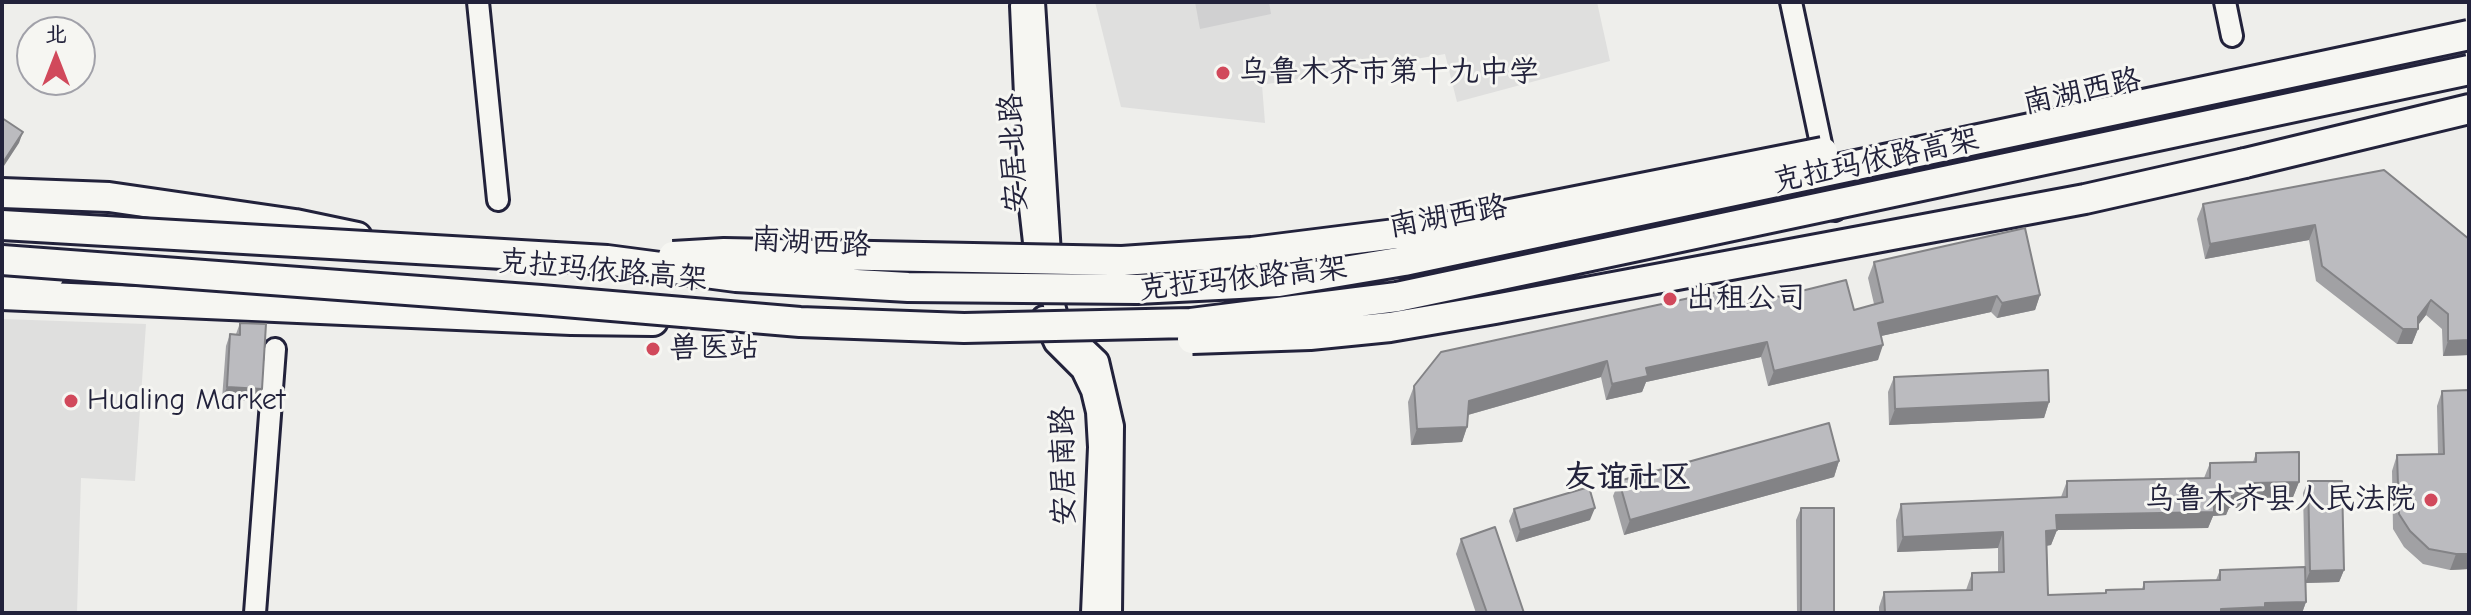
<!DOCTYPE html>
<html>
<head>
<meta charset="utf-8">
<style>
	body { margin:0 }
	#map { position:relative; width:2471px; height:615px; overflow:hidden; background:#eeeeeb; font-family:"Comic Neue","LXGW WenKai TC",sans-serif }
	canvas { display:block }
	.frame { position:absolute; inset:0; border:4px solid #22223b; pointer-events:none }
	.north { position:absolute; left:16px; top:16px; width:80px; height:80px; box-sizing:border-box; background:#f6f6f2; border:2px solid #a1a1a9; border-radius:50%; rotate:0deg; font-size:22px; font-weight:700; line-height:32px; text-align:center; color:#22223b }
	.north::after { content:''; display:block; margin:auto; width:28px; height:36px; background:#d1495b; clip-path:polygon(50% 0,100% 100%,50% 72%,0 100%) }
</style>
</head>
<body>
<div id="map">
<canvas width="2471" height="615"></canvas>
<div class="frame"></div>
<div class="north">北</div>
</div>
<script>
const ctx = document.querySelector('canvas').getContext('2d');
ctx.lineJoin = 'round';
function fillPath(path, color) { ctx.fillStyle = color; ctx.fill(path, 'evenodd'); }
const poly = rows => new Path2D(rows.map(r => 'M' + r).join(''));
function stroke(path, color, width, dash) { ctx.strokeStyle = color; ctx.lineWidth = width; ctx.lineCap = dash ? 'butt' : 'round'; ctx.setLineDash(dash || []); ctx.stroke(path); }
function write(font, color, halo, rows, align = 'center') {
  ctx.font = font + ' "Comic Neue","LXGW WenKai TC",sans-serif'; ctx.lineWidth = 6; ctx.setLineDash([]); ctx.textBaseline = 'middle'; ctx.strokeStyle = halo; ctx.fillStyle = color; for (const [text, x, y, turn = 0] of rows) {
    ctx.save(); ctx.translate(x, y); ctx.rotate((+turn || 0) * Math.PI / 180); ctx.textAlign = isNaN(turn) ? turn : align; if (halo) ctx.strokeText(text, 0, 0); ctx.fillText(text, 0, 0); ctx.restore();
  }
}
fillPath(poly([
	[1095,2,1597,2,1610,61,1457,102,1445,54,1262,85,1265,123,1121,107],
	[2,319,146,324,135,481,81,478,77,613,2,613]
]), '#dfdfde');
fillPath(poly([
	[1195,2,1269,2,1271,14,1200,29]
]), '#d0d0d1');
const minor = poly([
	[478,2,498,200],
	[1034,2,1053,301,1059,324,1098,361,1113,426,1111,613],
	[1791,2,1835,210],
	[2225,2,2232,36],
	[1021,6,1030,207,1037,269],
	[1043,317,1055,343,1082,370,1092,391,1097,412,1099,447,1092,613],
	[255,613,275,349]
]);
const major = poly([
	[2,274,51,277]
]);
const highway = poly([
	[2245,163,2469,109],
	[2,193,109,197,295,224,357,237],
	[2,295,571,320,653,321]
]);
stroke(minor, '#22223b', 26);
stroke(major, '#22223b', 30);
stroke(highway, '#22223b', 34);
stroke(minor, '#f6f6f2', 20);
stroke(major, '#f6f6f2', 24);
stroke(highway, '#f6f6f2', 28);
const highwayBridge = poly([
	[2,225,607,260,736,277,908,287,1137,289,1279,282,1404,261,2469,35],
	[673,256,724,253,1122,261,1252,252,1435,229,1823,152],
	[2,260,541,300,800,322,964,328,1191,323,1397,297,2469,70],
	[1192,339,1310,335,1390,327,1495,309,2085,199,2245,163]
]);
stroke(highwayBridge, '#22223b', 34, []);
stroke(highwayBridge, '#f6f6f2', 28);
fillPath(poly([
	[2384,170,2469,355,2443,356,2442,329,2426,315,2418,325,2418,329,2412,344,2397,344,2316,281,2309,240,2205,259,2197,219,2203,204],
	[1874,262,2040,295,2035,310,1997,318,1991,312,1881,336,1878,360,1768,386,1761,357,1646,382,1642,392,1606,400,1601,377,1468,415,1467,427,1462,442,1411,445,1408,402,1414,386,1744,305,1854,310,1874,304,1868,278],
	[240,323,262,389,257,401,222,399,226,346,230,334,236,334],
	[1894,377,2049,402,2044,418,1889,425,1888,392],
	[2469,390,2469,569,2450,570,2423,564,2404,547,2393,529,2392,471,2397,455,2438,454,2437,406,2442,391],
	[2256,453,2299,482,2293,497,2251,498,2247,508,2229,508,2226,515,2213,516,2208,528,2057,530,2051,545,2047,546,2048,595,2105,593,2106,590,2142,589,2144,582,2216,580,2220,570,2306,602,2302,613,1879,613,1879,607,1884,592,1966,590,1972,573,1998,572,1998,548,1897,552,1896,520,1901,504,2061,497,2067,481,2204,478,2210,463,2253,462],
	[1839,461,1834,477,1624,535,1613,496,1619,481],
	[2308,481,2344,570,2339,582,2305,583,2303,493],
	[1801,508,1834,613,1797,613,1796,520],
	[1514,509,1590,520,1516,542,1509,521],
	[1461,539,1524,613,1476,613,1456,554]
]), '#a1a1a4');
fillPath(poly([
	[23,132,19,143,2,169,2,164],
	[2315,225,2309,240,2205,259,2210,244],
	[2040,295,2035,310,1997,318,2002,303],
	[1997,296,1991,312,1872,338,1878,323],
	[2431,300,2426,315,2415,329,2418,329,2412,344,2397,344,2403,329,2418,317],
	[2469,340,2469,355,2443,356,2448,341],
	[1767,342,1761,357,1646,382,1642,392,1606,400,1612,384,1646,368],
	[1883,345,1878,360,1768,386,1774,371],
	[1607,361,1601,377,1464,416,1469,401],
	[227,387,262,389,257,401,222,399],
	[2049,402,2044,418,1889,425,1895,409],
	[1467,427,1462,442,1411,445,1417,429],
	[1839,461,1834,477,1624,535,1630,520],
	[2299,482,2293,497,2251,498,2247,508,2229,508,2226,515,2213,516,2208,528,2057,530,2051,545,2041,546,2046,531,2056,515,2214,500,2253,483],
	[1595,508,1590,520,1516,542,1520,530],
	[2003,532,1998,548,1897,552,1903,537],
	[2456,554,2469,554,2469,569,2450,570],
	[2344,570,2339,582,2305,583,2310,571],
	[2306,602,2302,613,2219,613,2221,609,2265,603]
]), '#838386');
const building = poly([
	[2,118,23,132,2,164,2,118],
	[2384,170,2469,239,2469,340,2448,341,2448,314,2431,300,2418,317,2418,329,2403,329,2322,266,2315,225,2210,244,2203,204,2384,170],
	[2025,228,2040,295,2002,303,1997,296,1878,323,1883,345,1774,371,1767,342,1646,368,1648,376,1612,384,1607,361,1469,401,1467,427,1417,429,1414,386,1441,352,1740,287,1744,305,1846,280,1854,310,1883,302,1874,262,2025,228],
	[240,323,266,324,262,389,227,387,230,334,240,335,240,323],
	[2048,370,2049,402,1895,409,1894,377,2048,370],
	[2469,390,2469,554,2456,554,2429,549,2410,531,2399,514,2397,455,2444,454,2442,391,2469,390],
	[1829,423,1839,461,1630,520,1619,481,1829,423],
	[2299,452,2299,482,2253,483,2253,493,2232,493,2232,500,2214,500,2214,512,2056,515,2057,530,2046,531,2048,595,2106,593,2106,590,2144,589,2144,582,2220,580,2220,570,2305,567,2306,602,2265,603,2265,607,2221,609,2221,613,1885,613,1884,592,1972,590,1972,573,2004,572,2003,532,1903,537,1901,504,2067,497,2067,481,2210,478,2210,463,2256,462,2256,453,2299,452],
	[2308,481,2342,481,2344,570,2310,571,2308,481],
	[1589,487,1595,508,1520,530,1514,509,1589,487],
	[1801,508,1834,508,1834,613,1801,613,1801,508],
	[1495,527,1524,613,1487,613,1461,539,1495,527]
]);
fillPath(building, '#bbbbbf');
stroke(building, '#838386', 2);
for (const [x, y, r, color] of [
	[1223,73,8,"#d1495b"],
	[1670,299,8,"#d1495b"],
	[653,349,8,"#d1495b"],
	[71,401,8,"#d1495b"],
	[2431,500,8,"#d1495b"]
]) { const dot = new Path2D(); dot.arc(x, y, r, 0, 2 * Math.PI); ctx.fillStyle = color; ctx.fill(dot); stroke(dot, '#f6f6f2', 3); }
write('30px', '#22223b', '#f6f6f2', [
	["乌鲁木齐市第十九中学",1239,73],
	["出租公司",1686,299],
	["兽医站",669,349],
	["Hualing Market",87,401],
	["乌鲁木齐县人民法院",2415,500,"right"]
], 'left');
write('30px', '#22223b', '#f6f6f2', [
	["南湖西路",2082,92,-12],
	["安居北路",1014,153,-93],
	["克拉玛依路高架",1876,161,-12],
	["南湖西路",1448,217,-10],
	["南湖西路",811,243,3],
	["克拉玛依路高架",603,271,5],
	["克拉玛依路高架",1243,279,-6],
	["安居南路",1064,466,-91]
]);
write('bold 32px', '#22223b', '#f6f6f2', [
	["友谊社区",1628,478]
]);
</script>
</body>
</html>
